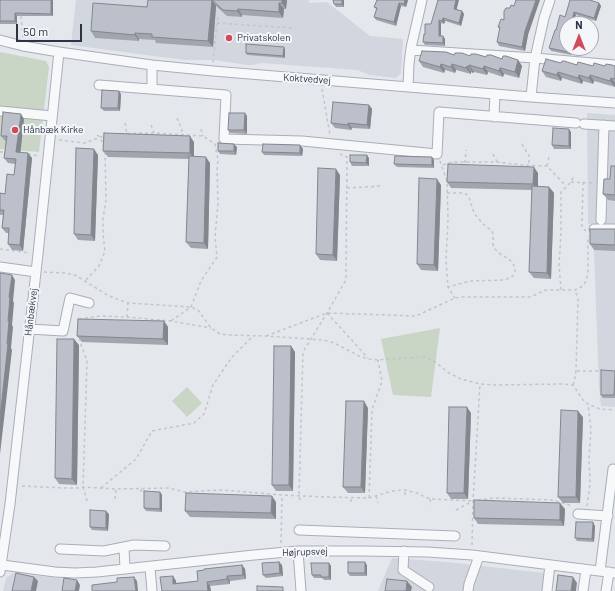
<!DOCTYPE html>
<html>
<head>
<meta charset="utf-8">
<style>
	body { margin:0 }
	#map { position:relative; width:615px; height:591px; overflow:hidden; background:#e4e7ec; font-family:Barlow,sans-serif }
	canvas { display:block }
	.north { position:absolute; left:559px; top:16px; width:40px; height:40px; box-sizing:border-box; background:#f4f6f9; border:1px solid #a4a8b1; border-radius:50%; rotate:0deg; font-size:11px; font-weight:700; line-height:16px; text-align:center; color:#2b3445 }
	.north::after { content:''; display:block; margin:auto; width:14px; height:18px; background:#d1495b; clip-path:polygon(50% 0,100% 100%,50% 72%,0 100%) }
	.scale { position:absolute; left:16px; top:24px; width:66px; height:18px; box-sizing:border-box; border:2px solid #2b3445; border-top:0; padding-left:5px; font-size:12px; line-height:14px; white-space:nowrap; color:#2b3445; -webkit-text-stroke:3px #f4f6f9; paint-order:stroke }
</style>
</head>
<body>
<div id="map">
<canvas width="615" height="591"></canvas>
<div class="north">N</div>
<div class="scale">50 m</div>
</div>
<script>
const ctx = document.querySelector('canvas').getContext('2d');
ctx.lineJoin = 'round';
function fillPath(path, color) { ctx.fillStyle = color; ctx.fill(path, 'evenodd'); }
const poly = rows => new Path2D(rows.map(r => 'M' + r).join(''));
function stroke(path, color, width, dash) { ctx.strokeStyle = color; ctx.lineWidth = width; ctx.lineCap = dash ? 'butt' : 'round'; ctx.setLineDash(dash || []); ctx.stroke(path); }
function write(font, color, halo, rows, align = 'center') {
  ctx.font = font + ' Barlow,sans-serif'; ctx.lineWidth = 4; ctx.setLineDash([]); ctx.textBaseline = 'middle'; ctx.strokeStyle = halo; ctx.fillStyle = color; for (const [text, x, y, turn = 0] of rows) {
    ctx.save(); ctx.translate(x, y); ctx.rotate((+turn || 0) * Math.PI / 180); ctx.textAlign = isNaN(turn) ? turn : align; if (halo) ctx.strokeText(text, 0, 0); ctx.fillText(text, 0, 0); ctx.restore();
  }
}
fillPath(poly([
	[76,0,309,0,309,3,327,2,370,36,403,39,401,73,396,78,370,75,357,70,262,63,253,65,247,65,214,60,185,60,138,54,71,45],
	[587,113,615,115,615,407,601,406,599,385,593,224,588,224],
	[392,558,447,562,553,574,551,591,378,591],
	[13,573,67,579,64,591,3,591,6,578]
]), '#d2d6de');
fillPath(poly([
	[0,52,46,61,49,67,39,152,0,149],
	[440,328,431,397,393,395,381,339],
	[187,387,202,403,187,417,172,401]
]), '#c9d6c5');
const minor = poly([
	[0,40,23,46,59,52,152,65,213,71,531,97,615,103],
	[411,50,535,58,615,65],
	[99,85,226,95,224,139,302,141,437,154,439,112,576,123],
	[408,87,409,64,411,48,422,0],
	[152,89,152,65],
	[531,97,535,58,544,18,550,0],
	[0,111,52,116],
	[494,117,495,94],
	[584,124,615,126],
	[601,220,604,125],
	[594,229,615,229],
	[0,267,36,272],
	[29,329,63,331,70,298,89,303],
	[578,514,608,516],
	[299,530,455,536],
	[124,547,125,569],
	[60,549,104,551,134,545,165,546],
	[298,551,301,591],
	[404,551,403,570,429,587],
	[2,565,55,572,75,573,97,572,254,555,298,551,362,551,427,552,472,555,615,573],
	[150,567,152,591],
	[600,571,613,469],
	[0,572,10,504,38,254,59,52],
	[468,591,469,584,479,556],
	[547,591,550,565],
	[583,591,586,570],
	[606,591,609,572]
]);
stroke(minor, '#a9aeb7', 11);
stroke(poly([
	[21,16,23,38],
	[217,23,294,28],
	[213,62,218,15],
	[322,89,330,135],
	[177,118,182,130,181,135],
	[125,123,127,134],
	[151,125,154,133],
	[201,129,203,136],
	[109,134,154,133,203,136,215,144,218,160,217,170,218,203,215,237,217,257,201,281,191,307,171,321],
	[97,135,100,137,104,147],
	[59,140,85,143,106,135],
	[522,144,529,156,529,165],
	[0,152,6,152],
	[28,154,40,156],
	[493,154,497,162],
	[440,161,447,181,448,220,446,260,448,287,455,298],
	[465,163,466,150],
	[443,165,452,162,497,162,522,165,547,166,566,186],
	[547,166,549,157],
	[571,182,593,183],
	[583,182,582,227,586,231],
	[347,188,382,186],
	[447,193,462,193,466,194,469,197,474,213,483,224,492,231,493,234,493,244,494,248,499,253,510,260,513,264,515,267,515,272,513,276,505,280,470,281,448,287],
	[0,249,30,253],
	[44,272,65,273,75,275,109,296,128,303,191,307,198,310,211,328,220,334,229,335,265,336,324,340,334,343,359,356,369,359,378,360,404,358,425,357,434,361,449,373,461,379,480,384,495,385,563,384,573,385,583,400,588,404,600,409,615,410],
	[86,280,99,266,105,251,103,234,103,219,106,200,105,153],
	[561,290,559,265,561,233,561,192,571,182,574,175],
	[327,313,368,358],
	[127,317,128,303],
	[80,320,80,319,100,316,127,317,171,321,211,328],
	[266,336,327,313,416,316,455,298,461,297,530,297,546,290,575,290,581,287,585,283,588,274,588,236],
	[80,338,80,342,87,361,83,487,88,504],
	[577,371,603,371],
	[573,385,575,378,576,371,578,299,575,290],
	[22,486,63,488,78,488,83,487,116,489,169,488,184,492,221,490,282,495,326,497,369,498,392,491,405,490,417,493,430,499,474,501],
	[101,488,136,459,152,431,194,423,204,414,213,385,232,357,252,337],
	[141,489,141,495],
	[405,495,405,490],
	[376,496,378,503],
	[369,498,372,410,382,381,378,360],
	[115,499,116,489],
	[430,499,431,505],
	[300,500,299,496,303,352,327,313,346,280,347,157,340,154],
	[478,500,495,498,552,500,573,506],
	[351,502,351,497],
	[587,506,590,484,589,457,591,430,588,404],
	[456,510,471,502],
	[281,543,282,495],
	[472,545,473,501,480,384]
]), '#c2c5cb', 1.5, [3, 3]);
stroke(minor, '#f7f8fa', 9);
fillPath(poly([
	[0,0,53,0,53,16,17,16,17,24,0,24],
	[148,0,287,0,286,9,284,9,283,18,242,15,242,17,227,16,216,6,213,47,156,43,155,40,139,39,139,41,95,38,91,31,147,7],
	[344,0,344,7,336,7,334,4],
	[377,0,408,0,406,7,401,6,396,26,376,20,374,17,376,9,374,7],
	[570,0,599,3,601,6,596,21,576,15,567,24,567,48,572,48,571,55,551,51,549,48,556,30,565,17],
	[514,6,528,35,525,51,499,46,497,42,500,29,498,27,504,20,510,8],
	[456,9,462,11,464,14,461,26,445,21,444,24,441,23,441,36,443,36,445,39,445,46,425,45,423,42,425,35,431,24],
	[285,49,285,58,247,55,246,53],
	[454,55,518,60,522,66,519,78,504,74,503,77,488,72,487,75,474,72,473,73,471,72,471,74,456,70,455,73,445,70,444,73,423,67,419,61],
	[561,63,593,66,615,66,615,87,594,81,593,84,583,81,582,84,562,78,561,81,546,77,542,71],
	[121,94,120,111,104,111,101,108],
	[369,105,372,109,370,129,352,128,351,130,335,128,331,123],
	[245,113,247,116,247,134,230,133,228,130],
	[24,119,20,152,32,158,23,251,12,250,8,244,9,233,6,233,2,228,3,215,0,215,0,193,5,194,14,175,15,164,8,163,4,158,6,141,5,141,1,136],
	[571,132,571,149,554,149,552,145],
	[194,142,194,156,210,163,208,249,191,248,186,242,189,159,108,157,103,151],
	[300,145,303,149,302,156,264,155,262,152],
	[237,147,236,155,220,154,218,151],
	[98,155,95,241,78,240,74,234],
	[369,158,369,166,352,166,350,162],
	[434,160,434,168,397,167,394,164],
	[615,166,615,201,608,200,603,194,610,179],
	[538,173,538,187,549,187,554,193,551,279,534,278,529,272,532,190,451,188,447,182],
	[340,175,337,261,320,260,316,254],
	[441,185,438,271,421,270,417,264],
	[615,229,615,251,594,250,590,244],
	[164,321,168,327,168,345,82,342,77,336],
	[79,345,77,485,59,484,55,478],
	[291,346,295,352,293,491,276,491,272,485],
	[615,371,615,398,603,398,601,395],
	[368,408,365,493,348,493,343,487],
	[471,413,468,499,451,499,447,493],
	[583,417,580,503,563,503,558,497],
	[160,492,162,495,162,512,146,511,144,508],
	[276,502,276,519,190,517,185,511],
	[565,509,564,526,478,524,474,518],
	[109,514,108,531,92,530,90,527],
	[595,526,594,542,577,541,575,538],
	[279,562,282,565,283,576,266,578,263,575],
	[329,563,331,566,331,580,324,580,322,578,314,578,312,575],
	[242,565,245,569,246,579,230,581,230,584,210,586,211,591,162,591,173,576,176,581,176,583,198,581],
	[367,565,367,576,350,576,348,573]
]), '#a1a5ae');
fillPath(poly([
	[51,0,53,0,53,16,51,14],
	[212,0,216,6,213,47,208,41],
	[282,0,287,0,286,9,282,3],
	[342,0,344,0,344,7,342,4],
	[405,0,408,0,406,7,404,4],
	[456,0,459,0,456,12,454,9],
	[536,0,540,0,528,35,525,51,522,47,525,31],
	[279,3,284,9,283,18,279,12],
	[399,3,401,6,396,26,394,22],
	[599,3,601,6,596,21,594,18],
	[238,9,242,15,242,17,237,11],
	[462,11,464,14,461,26,459,23],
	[574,12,576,15,574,24,571,24],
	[15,13,17,16,17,24,15,21],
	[443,18,445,21,444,24,442,21],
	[439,20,441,23,441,39,439,36],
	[135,33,139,39,139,41,135,35],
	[443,36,445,39,445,46,443,43],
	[284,47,285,49,285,58,283,56],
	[569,48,572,48,571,55,568,52],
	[518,60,522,66,519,78,515,72],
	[441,64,445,70,444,73,440,67],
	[452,64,456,70,455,73,451,67],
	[469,65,474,72,473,73,469,67],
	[467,66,471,72,471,74,466,68],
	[484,66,488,72,487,75,483,69],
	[500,68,504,74,503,77,499,71],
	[558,72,562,78,561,81,557,75],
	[579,75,583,81,582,84,578,78],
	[590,75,594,81,593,84,589,78],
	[611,78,615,83,615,87,610,81],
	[119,91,121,94,120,111,118,108],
	[369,105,372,109,370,129,367,125],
	[245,113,247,116,247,134,244,130],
	[21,114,24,119,20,157,16,152],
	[348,123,352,128,351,130,348,125],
	[569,129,571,132,571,149,569,146],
	[190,136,194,142,194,159,190,153],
	[234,144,237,147,236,155,234,151],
	[300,145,303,149,302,156,300,153],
	[94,149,98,155,95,241,91,235],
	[28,153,32,158,23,251,20,245],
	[367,155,369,158,369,166,366,163],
	[206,157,210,163,208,249,204,243],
	[432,157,434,160,434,168,432,165],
	[534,167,538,173,538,190,533,184],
	[336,169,340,175,337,261,333,255],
	[437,179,441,185,438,271,434,265],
	[549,187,554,193,551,279,547,273],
	[12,275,15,280,13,301,14,303,12,325,13,327,11,348,12,350,0,454,0,418,7,344,9,297],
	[164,321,168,327,168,345,163,339],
	[74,339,79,345,77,485,72,479],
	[291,346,295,352,293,491,289,485],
	[364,401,368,408,365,493,361,487],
	[467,407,471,413,468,499,464,493],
	[578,411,583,417,580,503,576,497],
	[160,492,162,495,162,512,160,509],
	[272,496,276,502,276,519,271,513],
	[560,503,565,509,564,526,560,520],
	[106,511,109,514,108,531,106,528],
	[593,522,595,526,594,542,592,539],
	[279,562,282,565,283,576,280,573],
	[365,562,367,565,367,576,365,573],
	[329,563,331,566,331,580,329,577],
	[242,565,245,569,246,579,243,575],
	[173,576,176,581,177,588,173,584],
	[227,576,230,581,230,584,227,579],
	[34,577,38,581,36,591,31,591],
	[134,577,137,581,138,591,136,591],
	[573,577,577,583,576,591,571,591],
	[77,580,80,585,79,591,75,591],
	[407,581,412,587,411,591,406,591],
	[207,582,210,586,211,591,208,591]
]), '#83868d');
const building = poly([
	[0,0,51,0,51,14,15,13,15,21,0,21,0,0],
	[148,0,212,0,208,41,152,37,152,34,135,33,135,35,91,31,93,3,147,7,148,0],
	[212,0,282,0,282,3,279,3,279,12,238,9,237,11,223,10,212,0],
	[333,0,342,0,342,4,334,4,333,0],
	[377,0,405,0,404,4,399,3,394,22,374,17,377,8,374,7,377,0],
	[438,0,456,0,454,9,462,11,459,23,443,18,442,21,439,20,439,36,443,36,443,43,423,42,424,34,425,35,425,24,431,24,438,0],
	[516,0,536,0,525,31,522,47,497,42,500,27,498,27,501,19,504,20,504,11,506,8,510,8,511,5,514,6,516,0],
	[570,0,590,0,599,3,594,18,574,12,571,24,567,24,567,48,569,48,568,52,549,48,555,30,556,30,560,15,565,17,570,0],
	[246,44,284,47,283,56,246,53,246,44],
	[422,51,446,52,454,55,455,53,462,53,470,56,471,54,476,54,486,57,487,55,491,55,502,59,503,56,506,56,518,60,515,72,500,68,499,71,484,66,483,69,469,65,469,67,467,66,466,68,452,64,451,67,441,64,440,67,419,61,422,51],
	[546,59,561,63,562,61,564,61,577,65,578,62,593,66,594,63,605,66,606,64,612,65,615,66,615,79,611,78,610,81,590,75,589,78,579,75,578,78,558,72,557,75,542,71,546,59],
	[102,90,119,91,118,108,101,108,102,90],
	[333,102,369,105,367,125,348,123,348,125,331,123,333,102],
	[3,112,21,114,16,152,28,153,20,245,8,244,9,228,2,228,4,210,0,210,0,193,5,194,7,174,14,175,16,159,4,158,7,136,1,136,3,112],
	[229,113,245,113,244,130,228,130,229,113],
	[553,128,569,129,569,146,552,145,553,128],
	[104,133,190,136,190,153,103,151,104,133],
	[218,143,234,144,234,151,218,151,218,143],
	[263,144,300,145,300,153,262,152,263,144],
	[76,148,94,149,91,235,74,234,76,148],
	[350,155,367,155,366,163,350,162,350,155],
	[189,156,206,157,204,243,186,242,189,156],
	[395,156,432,157,432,165,394,164,395,156],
	[448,164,534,167,533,184,447,182,448,164],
	[611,166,615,166,615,195,603,194,604,179,610,179,611,166],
	[318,168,336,169,333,255,316,254,318,168],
	[419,178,437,179,434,265,417,264,419,178],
	[532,186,549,187,547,273,529,272,532,186],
	[590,229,615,229,615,245,590,244,590,229],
	[0,273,12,275,9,297,10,298,8,321,9,321,7,344,8,344,0,418,0,273],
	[78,319,164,321,163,339,77,336,78,319],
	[57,339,74,339,72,479,55,478,57,339],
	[274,346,291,346,289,485,272,485,274,346],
	[601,370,615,371,614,395,601,395,601,370],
	[346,401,364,401,361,487,343,487,346,401],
	[449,407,467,407,464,493,447,493,449,407],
	[561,410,578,411,576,497,558,497,561,410],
	[144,491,160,492,160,509,144,508,144,491],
	[186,493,272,496,271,513,185,511,186,493],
	[474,500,560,503,560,520,474,518,474,500],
	[90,510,106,511,106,528,90,527,90,510],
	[576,522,593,522,592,539,575,538,576,522],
	[279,562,280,573,263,575,262,563,279,562],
	[348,562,365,562,365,573,348,573,348,562],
	[311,563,329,563,329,577,321,577,321,575,312,575,311,563],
	[242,565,243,575,227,576,227,579,207,582,208,591,162,591,160,577,173,576,173,584,198,581,197,571,204,570,204,569,242,565],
	[16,573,34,577,31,591,12,591,16,573],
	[558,575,573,577,571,591,556,591,558,575],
	[134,577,136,591,92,591,92,585,117,582,117,578,134,577],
	[64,578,77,580,75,591,62,591,64,578],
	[387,579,407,581,406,591,385,591,387,579],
	[257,586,283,587,283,591,257,591,257,586]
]);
fillPath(building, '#bbc0ca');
stroke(building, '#83868d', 1);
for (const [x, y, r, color] of [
	[229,38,4,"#d1495b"],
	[15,130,4,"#d1495b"]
]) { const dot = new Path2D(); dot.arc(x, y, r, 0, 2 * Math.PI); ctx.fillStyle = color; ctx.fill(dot); stroke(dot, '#f4f6f9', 1.5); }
write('10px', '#2b3445', '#f4f6f9', [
	["Privatskolen",237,38],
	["Hånbæk Kirke",23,130]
], 'left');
write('10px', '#2b3445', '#f4f6f9', [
	["Koktvedvej",307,79,4],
	["Hånbækvej",31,312,-83],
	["Højrupsvej",305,552,-2]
]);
</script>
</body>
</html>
